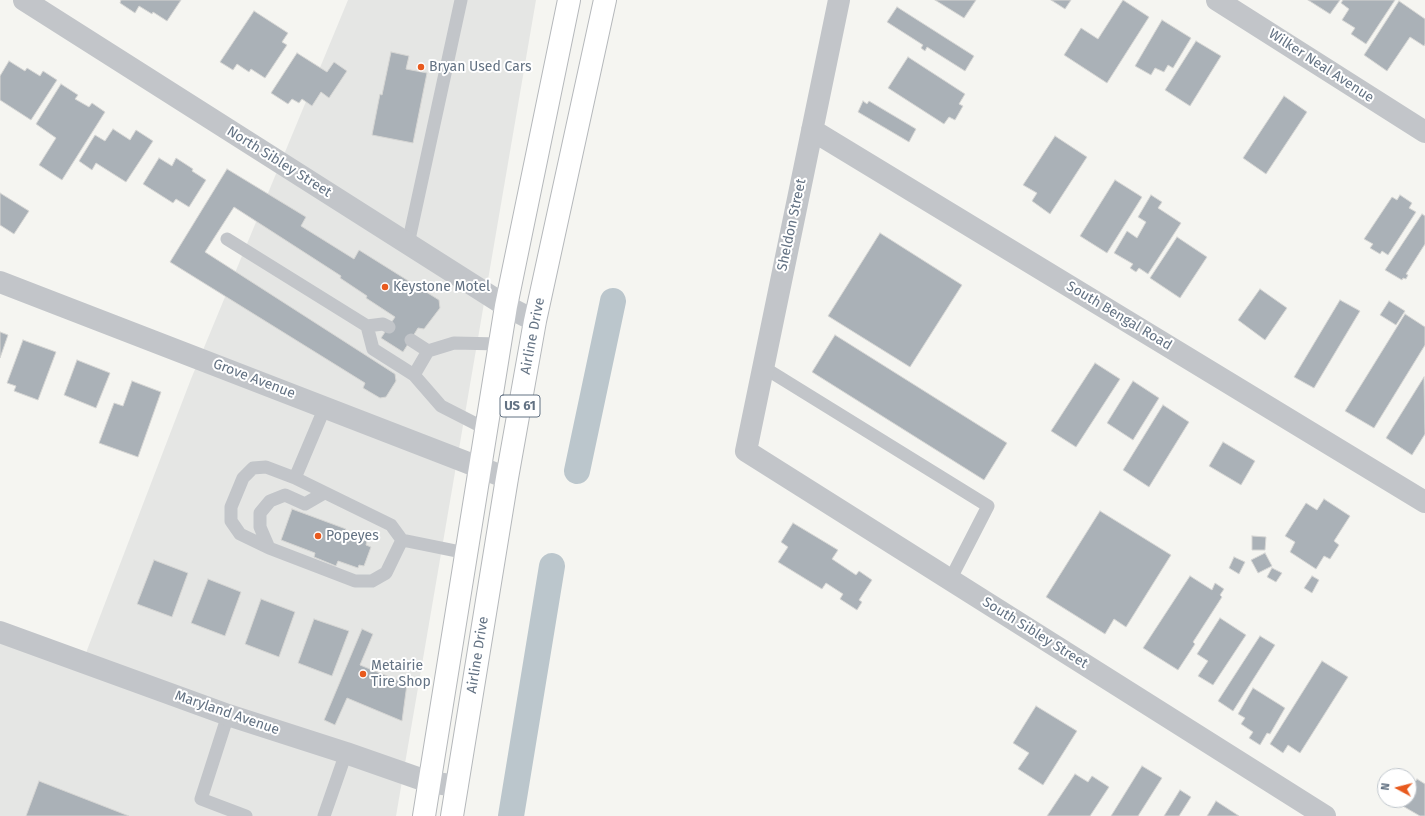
<!DOCTYPE html>
<html>
<head>
<meta charset="utf-8">
<style>
	body { margin:0 }
	#map { position:relative; width:1425px; height:816px; overflow:hidden; background:#f5f5f1; font-family:"Fira Sans",sans-serif }
	canvas { display:block }
	.north { position:absolute; left:1377px; top:768px; width:40px; height:40px; box-sizing:border-box; background:#fff; border:1px solid #c1c7cd; border-radius:50%; rotate:277deg; font-size:11px; font-weight:700; line-height:16px; text-align:center; color:#637283 }
	.north::after { content:''; display:block; margin:auto; width:14px; height:18px; background:#e85a1e; clip-path:polygon(50% 0,100% 100%,50% 72%,0 100%) }
</style>
</head>
<body>
<div id="map">
<canvas width="1425" height="816"></canvas>
<div class="north">N</div>
</div>
<script>
const ctx = document.querySelector('canvas').getContext('2d');
ctx.lineJoin = 'round';
function fillPath(path, color) { ctx.fillStyle = color; ctx.fill(path, 'evenodd'); }
const poly = rows => new Path2D(rows.map(r => 'M' + r).join(''));
function stroke(path, color, width, dash) { ctx.strokeStyle = color; ctx.lineWidth = width; ctx.lineCap = dash ? 'butt' : 'round'; ctx.setLineDash(dash || []); ctx.stroke(path); }
function write(font, color, halo, rows, align = 'center') {
  ctx.font = font + ' "Fira Sans",sans-serif'; ctx.lineWidth = 4; ctx.setLineDash([]); ctx.textBaseline = 'middle'; ctx.strokeStyle = halo; ctx.fillStyle = color; for (const [text, x, y, turn = 0] of rows) {
    ctx.save(); ctx.translate(x, y); ctx.rotate((+turn || 0) * Math.PI / 180); ctx.textAlign = isNaN(turn) ? turn : align; if (halo) ctx.strokeText(text, 0, 0); ctx.fillText(text, 0, 0); ctx.restore();
  }
}
fillPath(poly([
	[348,0,536,0,396,816,0,816,0,627,84,658,191,379]
]), '#e5e6e4');
stroke(poly([
	[577,471,613,301],
	[511,816,552,566]
]), '#bbc6cc', 26);
const building = poly([
	[121,0,181,0,167,21,153,12,152,14,139,6,135,13,120,3,121,0],
	[935,0,976,0,964,18,935,0],
	[1051,0,1071,0,1065,9,1051,0],
	[1123,0,1149,17,1107,83,1064,55,1081,28,1098,39,1123,0],
	[1308,0,1340,0,1330,14,1308,0],
	[1343,0,1395,0,1366,44,1351,34,1355,28,1342,20,1349,9,1341,3,1343,0],
	[1399,1,1425,19,1425,44,1424,46,1410,37,1387,71,1364,55,1399,1],
	[897,7,974,56,965,71,927,47,925,51,921,48,923,45,887,22,897,7],
	[254,11,288,33,282,42,287,45,265,78,251,69,249,72,237,64,233,70,220,62,254,11],
	[1162,20,1191,38,1173,68,1168,65,1164,72,1155,68,1151,75,1135,66,1162,20],
	[1196,41,1221,56,1190,106,1165,90,1196,41],
	[391,52,409,56,406,69,427,73,413,143,372,135,380,94,382,95,391,52],
	[297,53,327,72,334,62,347,71,329,98,321,92,312,106,302,99,299,103,292,99,288,104,271,93,297,53],
	[908,57,965,94,959,104,963,106,955,120,949,117,944,124,888,88,908,57],
	[9,61,25,71,27,68,40,76,43,71,57,80,31,120,0,100,0,76,9,61],
	[61,84,78,95,75,99,89,107,92,103,105,112,62,180,39,165,56,138,36,124,61,84],
	[1284,96,1307,112,1266,174,1243,158,1284,96],
	[863,101,867,104,869,101,916,129,909,142,858,112,863,101],
	[113,129,130,140,136,130,153,141,126,182,96,163,92,170,79,161,95,135,105,141,113,129],
	[1055,136,1087,157,1050,214,1032,201,1037,193,1023,185,1055,136],
	[159,158,172,166,176,158,193,169,192,171,206,180,189,207,176,199,173,203,143,184,159,158],
	[227,169,306,217,301,226,354,259,359,250,439,300,440,308,424,329,418,328,403,352,381,338,395,317,366,298,367,296,340,278,341,276,234,207,205,252,395,374,396,381,386,397,380,398,363,388,365,383,170,262,227,169],
	[1115,180,1142,197,1107,253,1080,236,1115,180],
	[0,193,29,211,14,234,0,225,0,193],
	[1151,195,1162,202,1158,208,1181,223,1148,274,1139,268,1136,272,1130,268,1133,264,1114,253,1127,231,1137,238,1146,222,1138,217,1151,195],
	[1400,195,1412,203,1409,208,1416,212,1388,255,1382,251,1380,254,1370,248,1373,244,1364,239,1392,197,1397,200,1400,195],
	[1422,214,1425,216,1425,244,1406,274,1408,275,1406,279,1403,278,1402,280,1385,270,1422,214],
	[880,233,962,285,910,367,828,316,880,233],
	[1177,237,1207,257,1180,298,1150,278,1177,237],
	[1260,289,1287,308,1265,340,1238,320,1260,289],
	[1340,300,1360,311,1314,388,1294,377,1340,300],
	[1389,301,1405,311,1396,325,1380,315,1389,301],
	[1405,314,1425,327,1425,345,1374,428,1345,411,1405,314],
	[0,332,8,335,0,358,0,332],
	[835,335,1007,443,984,480,812,372,835,335],
	[23,340,56,352,38,400,14,391,16,386,7,383,23,340],
	[77,360,110,373,96,408,64,395,77,360],
	[1095,363,1120,379,1076,447,1051,431,1095,363],
	[1424,377,1425,434,1412,455,1386,438,1424,377],
	[132,381,161,392,138,457,99,443,114,403,123,406,132,381],
	[1133,381,1159,398,1133,440,1107,423,1133,381],
	[1163,405,1189,422,1149,487,1123,470,1163,405],
	[1223,442,1255,461,1241,485,1209,466,1223,442],
	[1324,499,1350,516,1334,541,1339,545,1330,559,1324,556,1316,569,1290,552,1295,542,1285,536,1306,503,1317,510,1324,499],
	[292,509,346,529,344,533,367,541,366,545,371,547,364,566,359,565,358,568,338,561,336,566,314,557,315,553,281,540,292,509],
	[1100,511,1171,555,1126,627,1114,619,1105,634,1046,597,1100,511],
	[793,523,838,550,832,559,856,575,859,571,872,580,859,600,862,602,857,610,840,599,843,594,826,583,822,589,778,562,788,547,781,542,793,523],
	[1252,536,1266,537,1265,550,1252,550,1252,536],
	[1265,553,1272,566,1258,573,1251,560,1265,553],
	[1234,557,1245,562,1239,574,1229,568,1234,557],
	[154,560,188,573,172,617,137,604,154,560],
	[1272,568,1282,573,1276,582,1267,577,1272,568],
	[1190,576,1212,590,1215,583,1224,589,1220,595,1222,597,1193,642,1195,644,1178,670,1143,648,1190,576],
	[1312,576,1319,580,1312,593,1304,588,1312,576],
	[208,579,241,592,225,636,191,623,208,579],
	[261,599,295,612,279,657,245,644,261,599],
	[1220,618,1246,635,1213,685,1198,676,1208,661,1197,654,1220,618],
	[314,619,349,631,332,676,298,663,314,619],
	[362,629,373,634,360,665,407,684,402,721,347,698,335,725,324,720,362,629],
	[1260,636,1275,645,1233,711,1218,701,1260,636],
	[1322,661,1348,677,1300,753,1288,745,1283,753,1270,744,1322,661],
	[1253,688,1285,708,1270,734,1267,733,1260,745,1249,738,1253,732,1241,724,1245,718,1238,714,1253,688],
	[1036,706,1077,731,1043,785,1018,769,1029,753,1013,743,1036,706],
	[1142,766,1162,778,1138,816,1111,816,1142,766],
	[1075,774,1088,782,1092,776,1109,787,1090,816,1047,816,1075,774],
	[1417,779,1425,784,1425,816,1420,816,1401,805,1404,800,1409,800,1409,792,1417,779],
	[39,781,129,816,26,816,39,781],
	[1180,790,1191,797,1179,816,1164,816,1180,790],
	[1216,801,1239,816,1207,816,1216,801]
]);
fillPath(building, '#aab1b7');
stroke(building, '#d6d6d4', 1);
const trunk = poly([
	[424,816,506,306,569,0],
	[452,816,507,478,535,321,605,0]
]);
stroke(trunk, '#b5b8bb', 24);
stroke(poly([
	[227,239,367,326,383,324,389,327],
	[408,244,461,0],
	[367,326,373,349,414,375,441,406,486,429],
	[411,340,428,351,454,343,500,344],
	[763,367,988,506,950,580],
	[414,375,428,351],
	[295,478,391,525,402,540,466,553],
	[324,493,305,504,285,495,270,501,260,513,260,527,269,548,355,581,372,581,386,573,402,540],
	[269,548,240,534,231,521,231,507,243,478,253,468,266,467,295,478,325,407],
	[228,715,201,799,246,816],
	[324,816,346,753]
]), '#c2c5c9', 13);
stroke(poly([
	[24,0,506,306,535,321],
	[839,0,746,451,1325,816],
	[1217,0,1425,132],
	[812,130,1425,502],
	[0,282,507,478],
	[0,632,228,715,346,753,429,782,457,786]
]), '#c2c5c9', 22);
stroke(trunk, '#fff', 22);
for (const [x, y, r, color] of [
	[421,67,4,"#e85a1e"],
	[385,287,4,"#e85a1e"],
	[318,536,4,"#e85a1e"],
	[363,674,4,"#e85a1e"]
]) { const dot = new Path2D(); dot.arc(x, y, r, 0, 2 * Math.PI); ctx.fillStyle = color; ctx.fill(dot); stroke(dot, '#fff', 1.5); }
for (const [x, y, w] of [
	[520,406,40]
]) { const box = new Path2D(); box.roundRect(x - w / 2, y - 11, w, 22, 3); ctx.fillStyle = '#fff'; ctx.fill(box); stroke(box, '#637283', 1); }
write('bold 13px', '#637283', null, [
	["US 61",520,406]
]);
write('14px', '#637283', '#fff', [
	["Wilker Neal Avenue",1321,66,33],
	["North Sibley Street",279,162,32],
	["Sheldon Street",792,225,-78],
	["South Bengal Road",1119,316,31],
	["Airline Drive",533,336,-79],
	["Grove Avenue",254,379,21],
	["South Sibley Street",1035,633,32],
	["Airline Drive",478,655,-81],
	["Maryland Avenue",227,713,19]
]);
write('14px', '#637283', '#fff', [
	["Bryan Used Cars",429,67],
	["Keystone Motel",393,287],
	["Popeyes",326,536],
	["Metairie",371,666],
	["Tire Shop",371,682]
], 'left');
</script>
</body>
</html>
